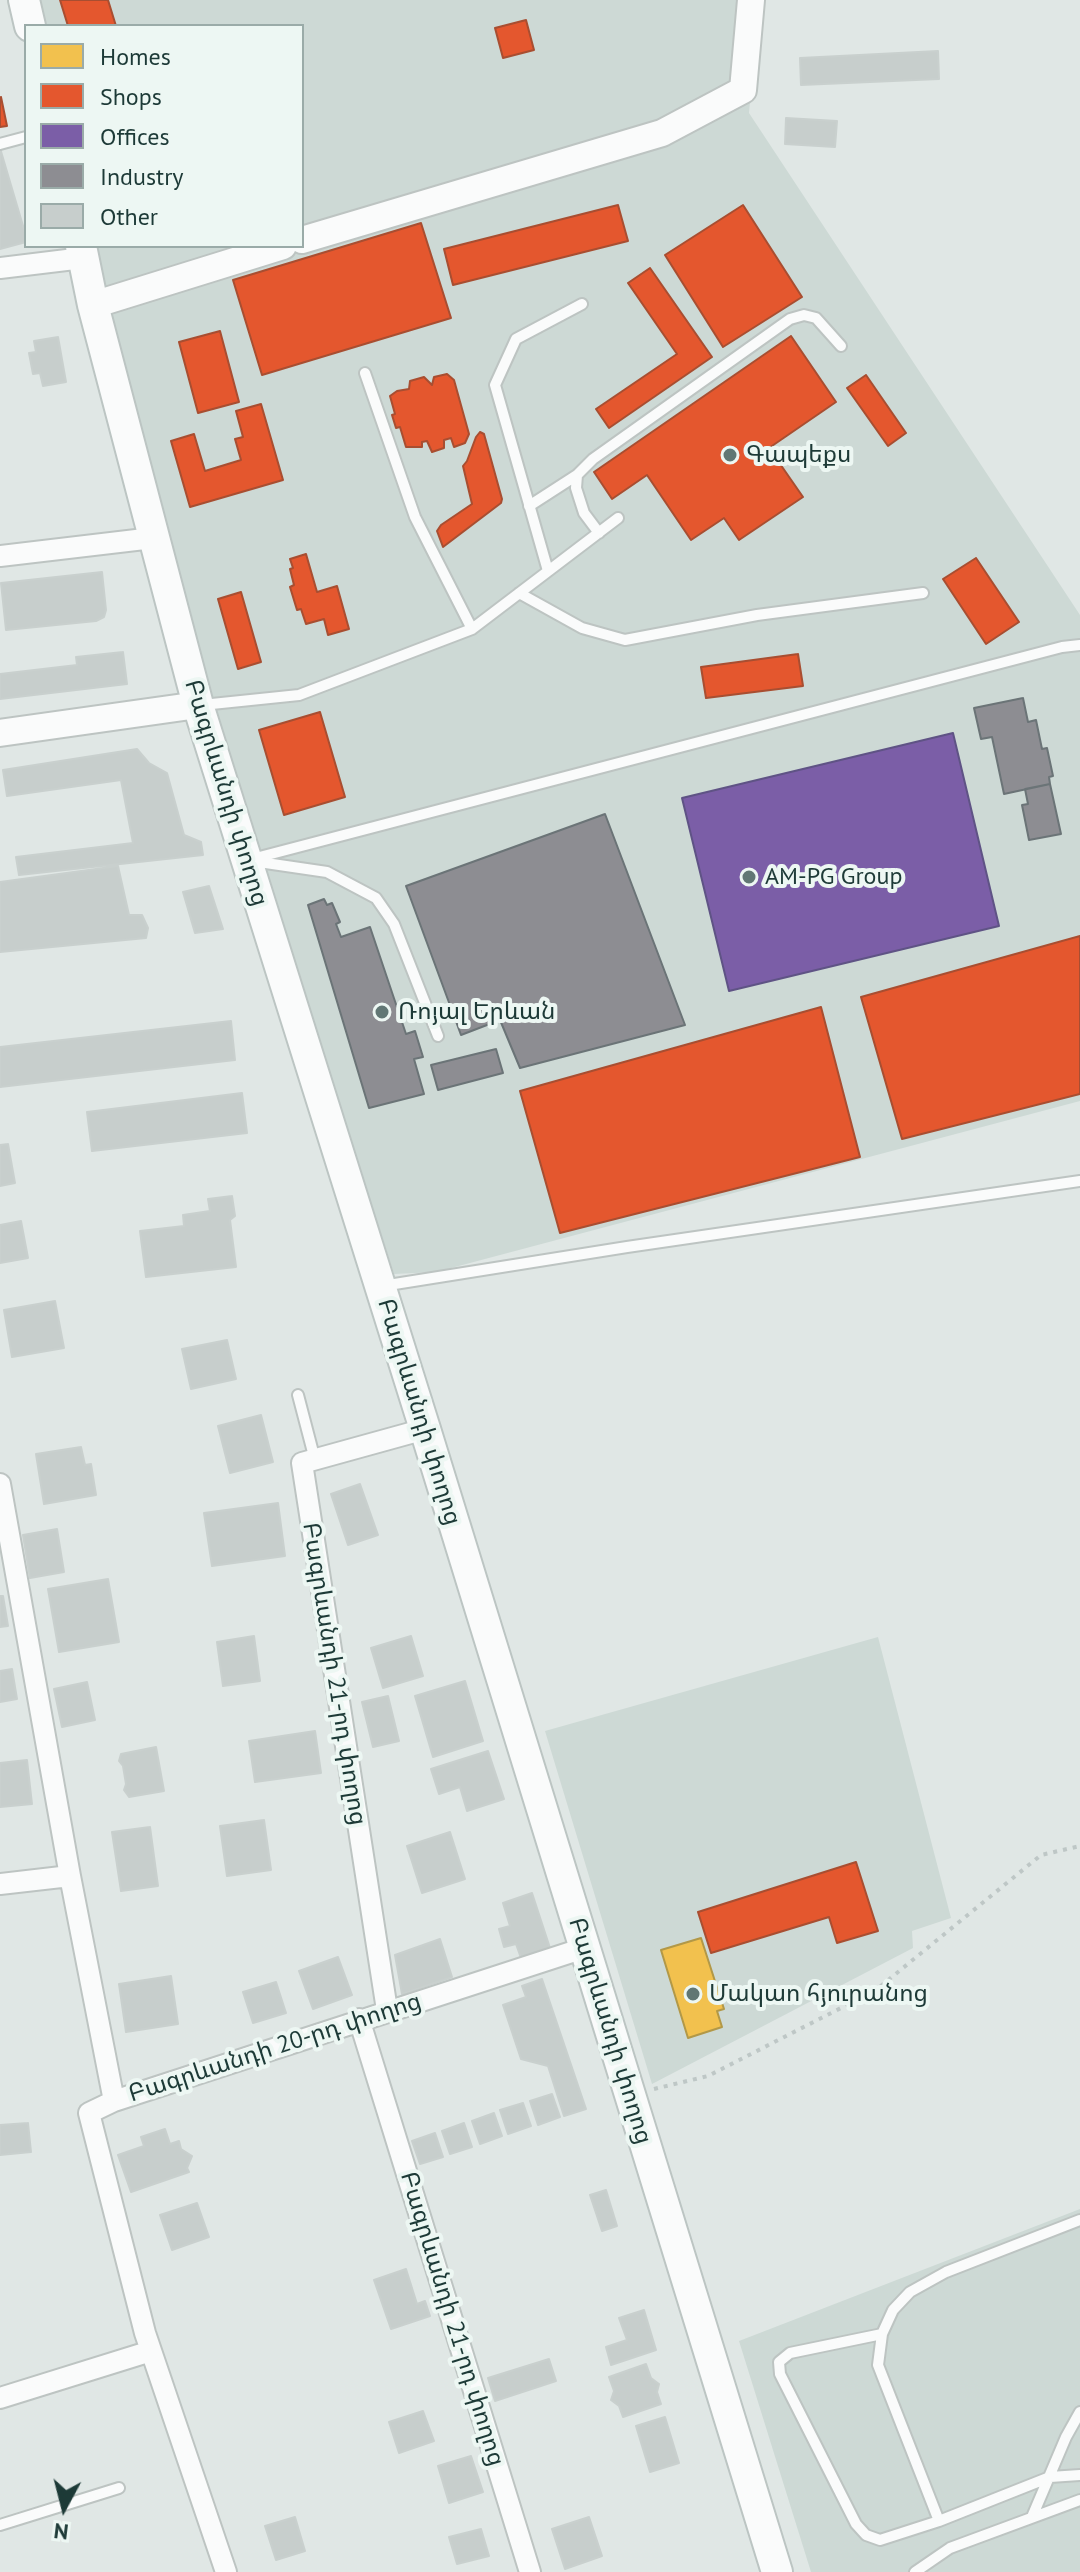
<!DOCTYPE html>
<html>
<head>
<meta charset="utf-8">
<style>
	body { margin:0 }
	#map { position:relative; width:1080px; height:2572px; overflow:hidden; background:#e0e7e5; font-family:"PT Sans",sans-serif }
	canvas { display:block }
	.legend { position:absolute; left:24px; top:24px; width:280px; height:224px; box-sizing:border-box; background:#edf7f3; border:2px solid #9aaba8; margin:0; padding:10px 14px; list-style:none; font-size:24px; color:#1d3a37 }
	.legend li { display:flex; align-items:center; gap:16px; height:40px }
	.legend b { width:40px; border:2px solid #9aaba8 }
	.north { position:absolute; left:24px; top:2468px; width:80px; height:80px; -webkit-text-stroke:6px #edf7f3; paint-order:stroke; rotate:187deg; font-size:22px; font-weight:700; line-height:32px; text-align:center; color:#1d3a37 }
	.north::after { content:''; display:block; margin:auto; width:28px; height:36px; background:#1d3a37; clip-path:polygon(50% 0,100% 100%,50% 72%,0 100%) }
</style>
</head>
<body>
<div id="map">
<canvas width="1080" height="2572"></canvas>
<ul class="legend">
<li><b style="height:22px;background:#f2c14e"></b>Homes</li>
<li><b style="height:22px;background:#e4572e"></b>Shops</li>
<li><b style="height:22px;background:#7b5ea7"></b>Offices</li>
<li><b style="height:22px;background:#8d8d92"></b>Industry</li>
<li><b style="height:22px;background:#c7cecc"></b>Other</li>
</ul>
<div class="north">N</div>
</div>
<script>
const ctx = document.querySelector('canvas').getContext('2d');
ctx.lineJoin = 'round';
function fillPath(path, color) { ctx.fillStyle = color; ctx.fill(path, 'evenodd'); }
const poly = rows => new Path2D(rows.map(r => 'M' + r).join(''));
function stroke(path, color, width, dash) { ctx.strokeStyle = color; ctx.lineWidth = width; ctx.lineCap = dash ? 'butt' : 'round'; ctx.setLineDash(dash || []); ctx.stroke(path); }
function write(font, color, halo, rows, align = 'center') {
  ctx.font = font + ' "PT Sans","Noto Sans Armenian",sans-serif'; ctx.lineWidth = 8; ctx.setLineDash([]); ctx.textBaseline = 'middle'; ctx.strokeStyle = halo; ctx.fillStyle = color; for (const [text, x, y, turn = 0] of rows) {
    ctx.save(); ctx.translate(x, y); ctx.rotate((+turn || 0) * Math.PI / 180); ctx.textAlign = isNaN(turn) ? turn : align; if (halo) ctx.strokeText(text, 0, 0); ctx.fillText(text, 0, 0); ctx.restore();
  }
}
fillPath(poly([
	[26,0,759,0,749,113,1080,615,1080,1101,436,1272,394,1274,220,739,91,246,302,246,302,26,33,26],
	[878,1637,951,1918,912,1931,913,1948,652,2084,545,1731],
	[1080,2209,1080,2572,811,2572,739,2341]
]), '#cdd9d5');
const homes = poly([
	[701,1938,724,2009,717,2011,722,2027,688,2038,661,1950,701,1938]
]);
fillPath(homes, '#f2c14e');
stroke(homes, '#b29847', 2);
const shops = poly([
	[60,0,108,0,116,26,68,26,60,0],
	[526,20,534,50,503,58,495,28,526,20],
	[1,97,7,126,0,127,0,98,1,97],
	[618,205,628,241,453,285,444,249,618,205],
	[743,205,802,297,723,347,665,255,743,205],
	[421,223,451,318,262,375,233,280,421,223],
	[650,268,712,357,609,428,596,409,677,354,628,283,650,268],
	[220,331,239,402,198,413,179,342,220,331],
	[791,336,836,402,769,448,803,497,739,540,724,518,691,540,647,475,612,499,594,472,791,336],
	[447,374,454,380,469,434,465,443,454,447,451,438,444,440,444,448,432,452,427,441,422,442,422,447,406,447,400,427,396,428,392,415,395,414,390,396,397,391,409,389,410,381,424,377,432,385,434,377,447,374],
	[866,375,906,433,888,446,847,388,866,375],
	[261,404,283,480,190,507,171,441,194,434,205,471,241,460,235,439,243,437,236,411,261,404],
	[480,432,484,434,502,499,501,503,443,547,437,531,441,525,472,504,463,466,467,461,476,437,480,432],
	[306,554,317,592,337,586,349,629,328,635,324,619,306,624,301,609,297,610,290,587,294,585,290,569,293,568,290,559,306,554],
	[976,558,1019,622,986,644,943,579,976,558],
	[241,592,261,662,238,669,218,599,241,592],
	[798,654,803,686,706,698,701,667,798,654],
	[320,712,345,797,284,815,259,730,320,712],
	[1080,936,1080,1094,902,1139,861,997,1080,936],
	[821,1007,860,1157,560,1233,520,1091,821,1007],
	[856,1862,878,1931,837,1943,829,1917,711,1953,698,1912,856,1862]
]);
fillPath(shops, '#e4572e');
stroke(shops, '#a84e31', 2);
const offices = poly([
	[953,733,999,926,729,991,682,798,953,733]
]);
fillPath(offices, '#7b5ea7');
stroke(offices, '#5f5385', 2);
const industry = poly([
	[1023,698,1028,722,1036,720,1042,749,1047,748,1053,776,1049,777,1050,784,1004,794,992,737,981,739,974,708,1023,698],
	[1050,784,1061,834,1029,840,1022,805,1028,804,1025,789,1050,784],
	[605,814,685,1025,520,1068,500,1020,461,1035,406,886,605,814],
	[324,899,327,905,332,903,340,922,336,924,341,937,370,927,406,1034,415,1031,423,1057,414,1059,424,1094,369,1108,308,905,324,899],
	[496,1049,503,1073,438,1090,431,1065,496,1049]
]);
fillPath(industry, '#8d8d92');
stroke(industry, '#6b7477', 2);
const building = poly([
	[938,51,939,79,801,85,800,58,938,51],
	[786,118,837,121,835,147,785,144,786,118],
	[0,148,26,236,26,242,0,249,0,148],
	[58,337,66,382,43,386,40,373,33,374,29,353,36,352,34,341,58,337],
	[102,572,106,610,104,617,96,621,6,630,1,583,102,572],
	[123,652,127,684,0,699,0,674,77,665,76,657,123,652],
	[137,749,149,763,167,773,184,835,201,842,203,855,19,875,16,857,133,843,121,780,7,796,3,770,137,749],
	[118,866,129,915,142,915,148,928,146,938,0,952,0,882,118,866],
	[209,886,223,929,195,933,183,892,209,886],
	[231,1021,235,1060,0,1087,0,1047,231,1021],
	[242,1093,247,1133,92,1151,87,1112,242,1093],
	[8,1144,15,1183,0,1186,0,1145,8,1144],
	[232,1196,235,1216,230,1220,236,1267,146,1277,140,1231,184,1226,183,1215,210,1211,208,1199,232,1196],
	[21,1221,28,1258,0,1263,0,1225,21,1221],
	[55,1301,64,1348,12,1357,4,1310,55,1301],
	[227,1340,236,1379,191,1389,182,1349,227,1340],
	[261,1415,273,1462,230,1473,218,1426,261,1415],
	[81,1447,85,1465,91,1464,96,1495,44,1504,36,1454,81,1447],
	[360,1484,378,1535,348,1545,331,1494,360,1484],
	[278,1503,285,1556,212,1566,204,1513,278,1503],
	[57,1529,64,1572,30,1578,23,1535,57,1529],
	[108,1579,119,1642,59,1652,48,1589,108,1579],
	[0,1596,3,1596,8,1626,0,1627,0,1596],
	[254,1636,260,1681,223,1686,217,1642,254,1636],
	[411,1636,423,1676,383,1688,371,1648,411,1636],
	[12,1669,17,1699,0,1702,0,1671,12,1669],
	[465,1681,483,1741,433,1757,415,1696,465,1681],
	[87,1682,95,1720,62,1727,54,1689,87,1682],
	[388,1696,399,1741,373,1747,362,1702,388,1696],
	[315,1731,321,1773,255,1782,249,1741,315,1731],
	[156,1747,164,1791,129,1797,124,1790,126,1784,123,1766,119,1761,121,1754,156,1747],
	[488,1751,504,1799,467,1811,460,1787,439,1794,431,1769,488,1751],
	[27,1760,32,1804,0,1807,0,1763,27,1760],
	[264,1820,271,1870,227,1876,220,1826,264,1820],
	[150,1827,158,1886,121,1891,112,1832,150,1827],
	[450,1832,465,1879,422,1893,407,1846,450,1832],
	[532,1893,550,1948,521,1958,516,1944,504,1947,499,1929,510,1926,503,1903,532,1893],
	[440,1939,452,1977,402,1994,395,1955,440,1939],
	[338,1957,352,1995,313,2009,299,1971,338,1957],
	[171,1976,178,2024,126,2032,119,1984,171,1976],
	[542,1979,586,2109,564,2116,548,2066,521,2059,503,2005,526,1997,522,1986,542,1979],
	[276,1982,286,2013,253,2023,243,1992,276,1982],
	[552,2094,560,2117,538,2125,530,2101,552,2094],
	[523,2103,531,2126,508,2134,500,2110,523,2103],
	[494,2113,502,2136,480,2144,472,2121,494,2113],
	[28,2123,31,2152,0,2155,0,2125,28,2123],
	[464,2123,472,2147,450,2154,442,2131,464,2123],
	[165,2129,170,2144,179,2141,181,2149,192,2156,187,2168,189,2172,131,2192,118,2155,144,2146,141,2137,165,2129],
	[435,2133,443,2157,420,2164,412,2141,435,2133],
	[606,2190,617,2226,602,2231,590,2195,606,2190],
	[197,2203,209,2237,172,2250,160,2215,197,2203],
	[406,2269,417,2304,425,2301,430,2316,391,2329,374,2280,406,2269],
	[644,2310,656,2350,611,2365,606,2347,627,2340,619,2318,644,2310],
	[549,2359,556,2381,495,2401,488,2378,549,2359],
	[646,2364,651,2378,659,2384,657,2392,661,2404,623,2417,619,2406,611,2400,614,2391,609,2377,646,2364],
	[423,2411,434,2441,399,2453,389,2422,423,2411],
	[665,2417,679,2463,650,2472,636,2426,665,2417],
	[471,2456,483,2492,449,2503,438,2466,471,2456],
	[295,2517,305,2551,276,2560,265,2526,295,2517],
	[589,2517,602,2556,565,2569,552,2529,589,2517],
	[481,2529,489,2556,457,2564,449,2537,481,2529]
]);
fillPath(building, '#c7cecc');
stroke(building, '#c9d0ce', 2);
const service = poly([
	[0,144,26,137],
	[365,373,415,517,472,629],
	[529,506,577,475],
	[599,533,584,513,576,488,577,475,593,459,790,319,804,315,816,318,841,346],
	[548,571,495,385,516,339,582,304],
	[519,593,582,628,625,640,757,615,923,593],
	[202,705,299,695,472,629,618,518],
	[248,860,1062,647,1080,645],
	[252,861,327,872,376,898,394,924,438,1036],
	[382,1286,627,1247,1080,1181],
	[298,1395,315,1460],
	[882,2334,790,2353,779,2362,780,2374,856,2524,866,2535,880,2540,939,2521,878,2365,882,2334,893,2310,910,2292,946,2272,1080,2220],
	[1032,2517,1066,2437,1080,2412],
	[939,2521,1050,2477,1080,2475],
	[0,2525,119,2488],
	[915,2572,950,2548,1080,2500]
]);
const minor = poly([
	[0,268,83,258],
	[0,556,153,538],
	[0,1484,70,1876],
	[0,1884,70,1876,114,2101,584,1948],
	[387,2010,302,1463,425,1429],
	[359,2019,530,2572],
	[114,2101,89,2113,145,2333,226,2572],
	[0,2398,151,2351]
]);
const tertiary = poly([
	[302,240,662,133,743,90,751,0],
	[93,305,283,246],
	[0,733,198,705]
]);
const secondary = poly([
	[24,0,30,26],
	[81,246,93,305,198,705,425,1429,777,2572]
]);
stroke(service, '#bdc4c2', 14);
stroke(minor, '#bdc4c2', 24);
stroke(tertiary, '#bdc4c2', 30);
stroke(secondary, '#bcc5c3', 34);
stroke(poly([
	[654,2089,708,2076,876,1990,1041,1855,1080,1846]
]), '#bec7c6', 4, [4, 6]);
stroke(service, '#fafbfb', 10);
stroke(minor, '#fafbfb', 20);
stroke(tertiary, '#fafbfb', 26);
stroke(secondary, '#fafbfb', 30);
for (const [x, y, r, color] of [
	[730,455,8,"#617774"],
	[749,877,8,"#617774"],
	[382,1012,8,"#617774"],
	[693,1994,8,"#617774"]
]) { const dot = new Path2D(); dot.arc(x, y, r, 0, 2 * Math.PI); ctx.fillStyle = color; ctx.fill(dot); stroke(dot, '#edf7f3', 3); }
write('24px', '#1d3a37', '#edf7f3', [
	["Գապեքս",746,455],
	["AM-PG Group",765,877],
	["Ռոյալ Երևան",398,1012],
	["Մակաո հյուրանոց",709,1994]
], 'left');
write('24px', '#1d3a37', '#edf7f3', [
	["Բագրևանդի փողոց",226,793,73],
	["Բագրևանդի փողոց",419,1412,73],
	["Բագրևանդի 21-րդ փողոց",334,1674,81],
	["Բագրևանդի փողոց",610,2031,73],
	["Բագրևանդի 20-րդ փողոց",275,2048,-18],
	["Բագրևանդի 21-րդ փողոց",452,2319,73]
]);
</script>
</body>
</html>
